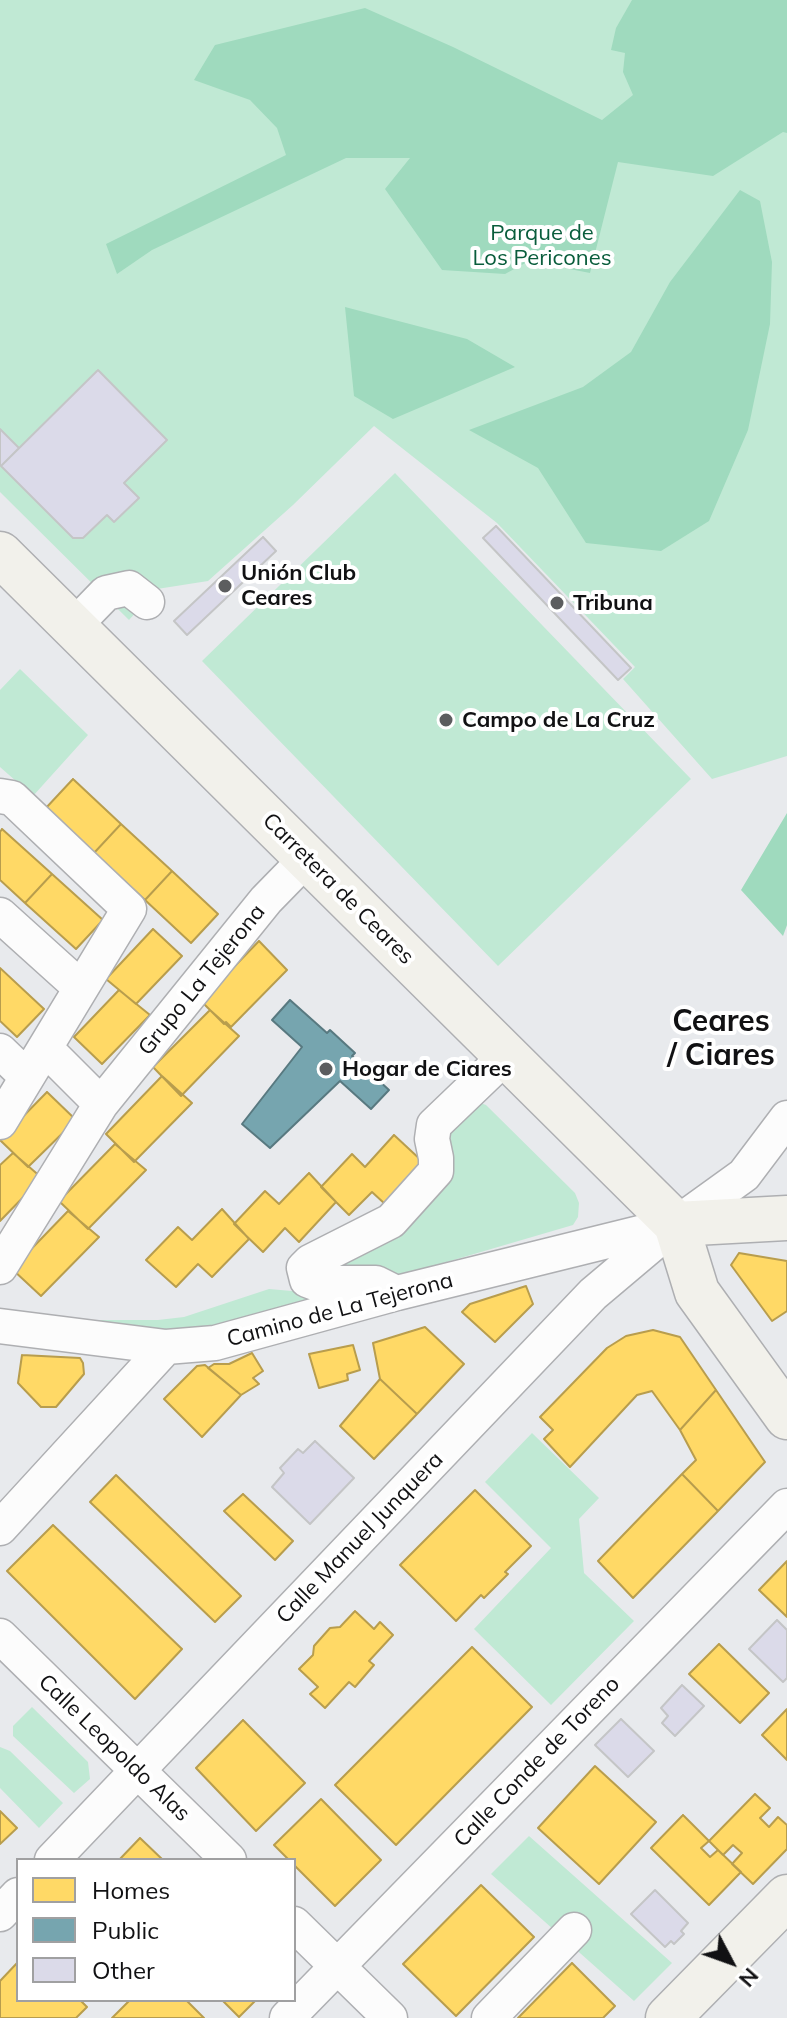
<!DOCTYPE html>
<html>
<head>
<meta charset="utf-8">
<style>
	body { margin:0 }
	#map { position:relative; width:787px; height:2018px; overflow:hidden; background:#e8eaed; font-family:Mulish,sans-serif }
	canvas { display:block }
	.legend { position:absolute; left:16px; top:1858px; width:280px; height:144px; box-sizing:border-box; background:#fff; border:2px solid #a0a0a1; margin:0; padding:10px 14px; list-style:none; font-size:24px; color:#111113 }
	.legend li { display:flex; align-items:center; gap:16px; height:40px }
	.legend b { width:40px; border:2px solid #a0a0a1 }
	.north { position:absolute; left:691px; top:1922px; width:80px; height:80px; -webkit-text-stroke:6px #fff; paint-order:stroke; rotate:131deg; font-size:22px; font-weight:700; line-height:32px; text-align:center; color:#111113 }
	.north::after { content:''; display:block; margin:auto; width:28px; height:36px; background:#111113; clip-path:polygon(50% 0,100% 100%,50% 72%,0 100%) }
</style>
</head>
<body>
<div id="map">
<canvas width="787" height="2018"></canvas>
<ul class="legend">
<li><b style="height:22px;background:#ffd966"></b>Homes</li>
<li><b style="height:22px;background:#76a5af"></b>Public</li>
<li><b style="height:22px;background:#dbdae9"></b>Other</li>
</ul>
<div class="north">N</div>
</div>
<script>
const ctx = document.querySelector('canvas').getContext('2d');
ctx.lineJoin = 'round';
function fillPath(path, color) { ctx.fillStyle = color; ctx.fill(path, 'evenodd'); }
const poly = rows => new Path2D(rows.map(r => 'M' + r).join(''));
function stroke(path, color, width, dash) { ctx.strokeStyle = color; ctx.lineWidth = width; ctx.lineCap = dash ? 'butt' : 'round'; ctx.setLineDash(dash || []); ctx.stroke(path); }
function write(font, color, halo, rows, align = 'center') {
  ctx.font = font + ' Mulish,sans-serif'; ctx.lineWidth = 8; ctx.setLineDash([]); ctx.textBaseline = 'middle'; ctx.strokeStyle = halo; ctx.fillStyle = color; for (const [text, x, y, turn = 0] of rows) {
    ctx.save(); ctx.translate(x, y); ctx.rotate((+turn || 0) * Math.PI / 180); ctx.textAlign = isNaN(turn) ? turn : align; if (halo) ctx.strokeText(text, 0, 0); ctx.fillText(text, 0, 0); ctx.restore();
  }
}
fillPath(poly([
	[0,0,787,0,787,756,712,779,623,679,635,667,497,523,374,426,293,505,208,581,157,589,129,620,0,492],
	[395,473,691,779,498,966,202,661],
	[20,669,88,735,33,796,0,767,0,690],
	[475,1101,486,1105,575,1193,579,1203,578,1217,573,1225,399,1276,325,1272,446,1138],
	[269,1289,338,1295,189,1334,40,1320,158,1320,184,1317],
	[532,1433,599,1498,579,1519,584,1573,634,1621,551,1705,474,1629,551,1548,485,1482],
	[32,1707,88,1762,90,1779,74,1793,13,1736,13,1726],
	[0,1747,10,1751,63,1803,39,1828,0,1788],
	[529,1836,672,1963,634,2001,491,1874]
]), '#c0e9d4');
fillPath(poly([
	[632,0,787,0,787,133,783,132,713,176,618,162,590,273,529,261,505,274,442,270,385,189,410,158,346,158,152,250,117,274,106,244,286,155,277,128,250,100,194,80,215,45,365,8,453,47,602,120,633,95,623,72,625,53,611,50,616,28],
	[740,190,760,201,772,262,770,324,748,430,709,521,661,551,586,543,538,468,469,430,583,387,631,352,670,282],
	[345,307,467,339,515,367,393,419,354,396],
	[787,813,787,925,783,936,741,890]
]), '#9fdabe');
const homes = poly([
	[73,779,121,824,94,853,45,809,73,779],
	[121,824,172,871,145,900,94,853,121,824],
	[2,829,52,874,25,903,0,880,0,832,2,829],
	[172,871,218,914,191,943,145,900,172,871],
	[52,874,103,920,76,949,25,903,52,874],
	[153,929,182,956,136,1004,106,979,153,929],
	[259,941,287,970,231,1027,226,1022,224,1024,201,1001,259,941],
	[0,968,44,1009,17,1037,0,1021,0,968],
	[119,990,150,1015,102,1064,74,1037,119,990],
	[210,1010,239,1036,181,1096,153,1067,210,1010],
	[162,1076,192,1103,134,1162,106,1134,162,1076],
	[47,1092,76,1120,28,1167,0,1140,47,1092],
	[394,1135,423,1162,385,1204,372,1192,349,1215,321,1187,352,1154,365,1167,394,1135],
	[115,1144,146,1170,88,1229,59,1201,115,1144],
	[13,1153,42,1178,0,1221,0,1165,13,1153],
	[309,1173,336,1202,299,1242,285,1228,263,1252,234,1224,265,1191,279,1204,309,1173],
	[222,1209,249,1239,212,1277,198,1264,176,1287,146,1260,178,1227,192,1240,222,1209],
	[68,1211,99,1237,41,1296,12,1269,68,1211],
	[739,1253,787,1261,787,1311,772,1321,731,1265,739,1253],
	[526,1286,533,1304,495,1342,462,1312,470,1304,526,1286],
	[425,1327,464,1364,417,1414,380,1379,373,1343,425,1327],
	[653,1330,680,1337,716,1390,680,1430,652,1391,637,1395,570,1467,544,1439,553,1430,540,1417,607,1348,626,1336,653,1330],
	[353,1345,360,1370,347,1374,348,1380,319,1388,309,1354,353,1345],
	[252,1353,263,1371,253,1378,259,1384,241,1395,208,1368,214,1364,229,1364,252,1353],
	[22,1355,80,1358,83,1363,84,1374,56,1407,41,1407,18,1383,22,1355],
	[205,1365,241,1395,202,1437,164,1399,197,1366,205,1365],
	[380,1379,417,1414,374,1459,340,1426,380,1379],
	[716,1390,765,1462,718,1511,682,1474,696,1460,680,1430,716,1390],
	[682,1474,718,1511,633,1598,598,1561,682,1474],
	[116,1475,241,1596,215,1622,90,1502,116,1475],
	[475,1490,531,1546,505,1572,508,1574,484,1598,481,1595,456,1621,400,1565,475,1490],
	[243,1494,293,1541,275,1560,224,1511,243,1494],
	[53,1525,182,1649,135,1699,7,1571,53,1525],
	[787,1561,787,1617,759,1590,787,1561],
	[355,1611,374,1629,380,1622,393,1635,369,1661,374,1665,355,1687,349,1682,325,1708,310,1694,318,1687,299,1669,313,1655,314,1646,330,1628,340,1627,355,1611],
	[719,1644,769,1693,740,1723,689,1674,719,1644],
	[472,1647,532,1707,396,1845,335,1785,472,1647],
	[787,1709,787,1760,762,1735,787,1709],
	[243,1720,305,1783,256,1831,196,1768,243,1720],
	[595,1766,656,1822,599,1884,538,1828,595,1766],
	[755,1794,770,1808,760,1818,769,1827,778,1817,787,1825,787,1849,753,1884,732,1864,742,1853,733,1845,723,1855,709,1841,755,1794],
	[321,1799,381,1860,335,1906,294,1865,294,1860,289,1860,274,1845,321,1799],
	[0,1811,17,1828,0,1844,0,1811],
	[683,1815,709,1841,701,1848,710,1857,718,1850,741,1872,709,1905,651,1848,683,1815],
	[140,1838,163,1860,119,1860,140,1838],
	[481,1885,534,1937,456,2016,403,1964,481,1885],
	[18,1962,18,2000,80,2000,87,2007,76,2018,0,2018,0,1981,18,1962],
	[572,1963,615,2006,603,2018,518,2018,572,1963],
	[130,2000,186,2000,204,2018,112,2018,130,2000],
	[222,2000,256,2000,239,2017,222,2000]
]);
fillPath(homes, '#ffd966');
stroke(homes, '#b89d4d', 2);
const public = poly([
	[290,1000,327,1033,330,1030,355,1053,352,1056,389,1090,371,1109,340,1081,270,1148,242,1124,302,1047,272,1020,290,1000]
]);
fillPath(public, '#76a5af');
stroke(public, '#587980', 2);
const building = poly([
	[98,370,167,440,124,483,139,498,114,522,107,515,83,538,73,538,1,466,98,370],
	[0,429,19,448,1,466,0,465,0,429],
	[496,526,631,668,618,680,483,538,496,526],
	[263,537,276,551,187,635,174,621,263,537],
	[315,1441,354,1478,310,1524,272,1487,284,1473,280,1468,298,1449,303,1453,315,1441],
	[777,1620,787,1630,787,1678,783,1682,749,1649,777,1620],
	[682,1685,704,1706,675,1736,662,1723,668,1716,661,1708,682,1685],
	[621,1719,654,1751,628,1777,595,1745,621,1719],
	[655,1890,688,1923,681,1931,684,1934,674,1944,671,1941,665,1947,631,1914,655,1890]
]);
fillPath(building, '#dbdae9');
stroke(building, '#c4c5c6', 2);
const street = poly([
	[73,627,106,593,129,588,147,602],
	[0,796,12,798,129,909,0,1122],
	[0,915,81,988],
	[45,1048,101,1104],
	[0,1051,27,1077],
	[0,1267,101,1104,266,900,306,859],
	[390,1290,376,1283,315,1283,307,1280,304,1268,310,1262,391,1221,436,1171,436,1158,432,1139,434,1125,506,1056],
	[0,1326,166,1347,215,1343,397,1293,668,1226],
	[0,1528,166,1347],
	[0,1636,229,1860],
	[52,1860,593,1294,676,1224,744,1175,787,1118],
	[0,1914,18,1895],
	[294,1924,390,2018],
	[287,2018,787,1506],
	[489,2018,574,1930]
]);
const secondary = poly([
	[0,554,676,1224,697,1292,787,1417],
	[676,1224,787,1218],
	[668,2018,787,1897]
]);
stroke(street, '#aeafb2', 37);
stroke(secondary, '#aeafb2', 47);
stroke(street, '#fcfcfc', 34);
stroke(secondary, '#f2f1eb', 44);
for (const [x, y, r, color] of [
	[225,586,8,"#5c5d5f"],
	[557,603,8,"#5c5d5f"],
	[446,720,8,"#5c5d5f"],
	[326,1069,8,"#5c5d5f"]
]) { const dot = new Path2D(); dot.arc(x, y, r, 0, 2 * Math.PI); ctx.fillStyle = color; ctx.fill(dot); stroke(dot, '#fff', 3); }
write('22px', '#095d3c', '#fff', [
	["Parque de",542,233],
	["Los Pericones",542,258]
]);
write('bold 22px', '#111113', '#fff', [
	["Unión Club",241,573],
	["Ceares",241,598],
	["Tribuna",573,603],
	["Campo de La Cruz",462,720],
	["Hogar de Ciares",342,1069]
], 'left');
write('22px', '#111113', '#fff', [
	["Carretera de Ceares",338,889,45],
	["Grupo La Tejerona",202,980,-51],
	["Camino de La Tejerona",340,1310,-15],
	["Calle Manuel Junquera",360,1538,-46],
	["Calle Leopoldo Alas",114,1748,44],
	["Calle Conde de Toreno",537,1762,-46]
]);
write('bold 30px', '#111113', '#fff', [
	["Ceares",721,1022],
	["/ Ciares",721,1056]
]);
</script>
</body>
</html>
